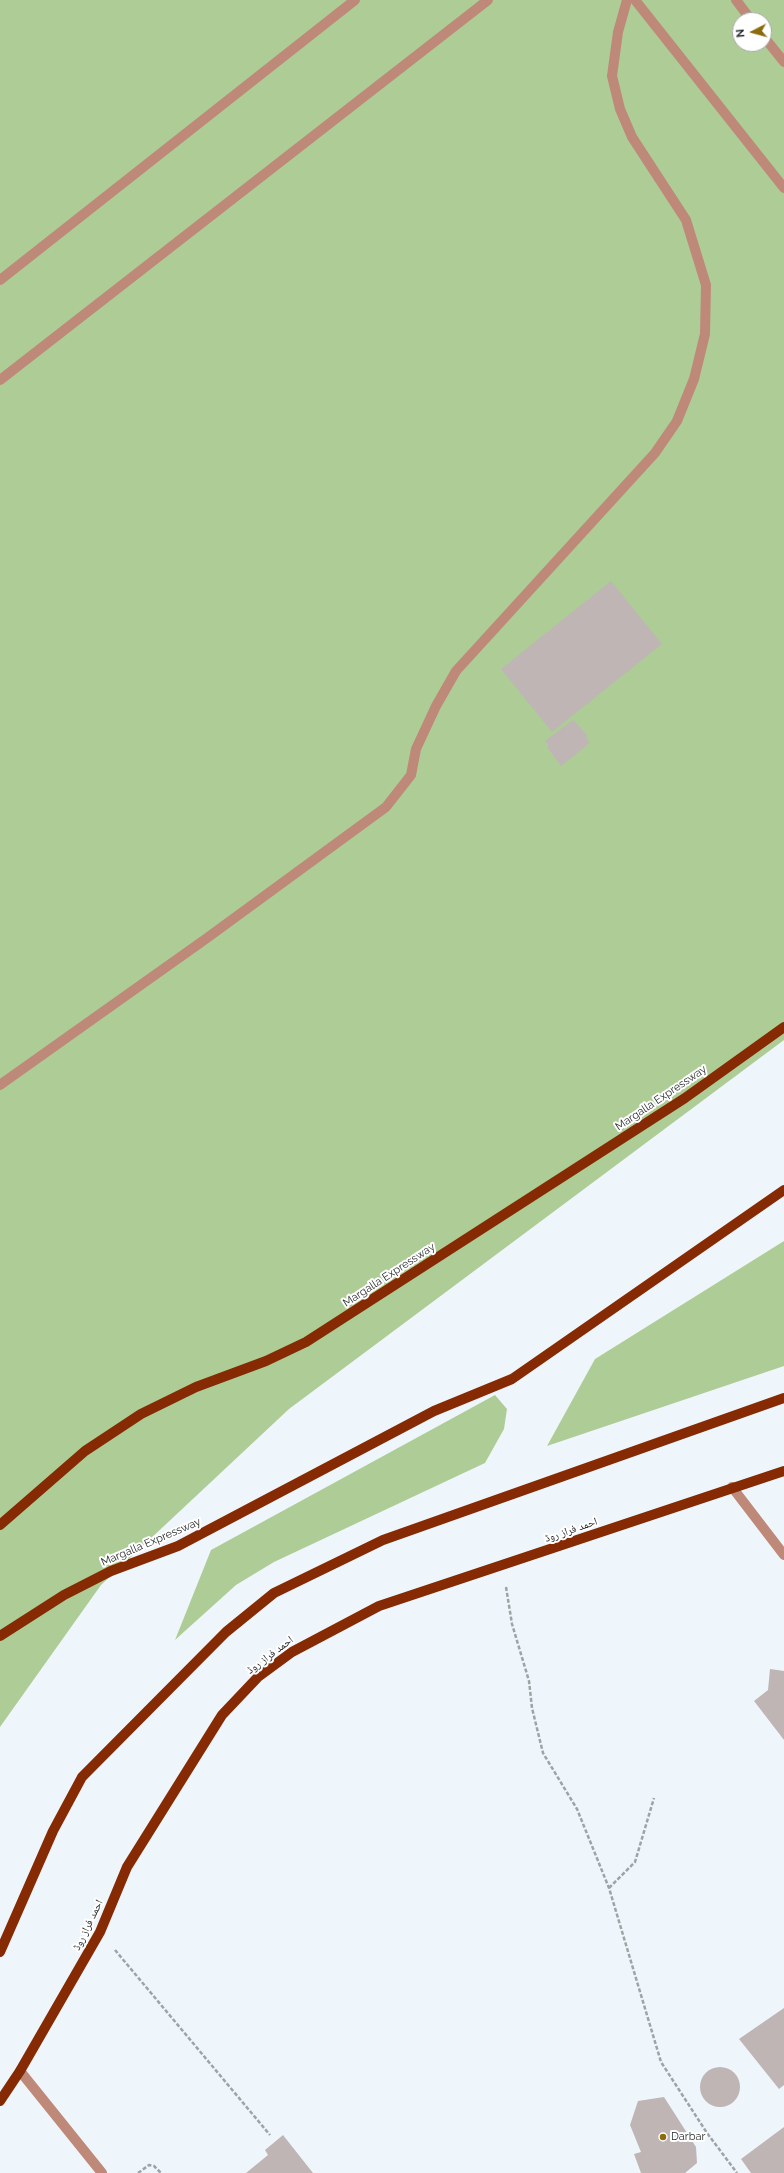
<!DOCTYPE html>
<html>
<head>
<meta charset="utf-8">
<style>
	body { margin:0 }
	#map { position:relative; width:784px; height:2173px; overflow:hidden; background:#eff6fb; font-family:Raleway,sans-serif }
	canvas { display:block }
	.north { position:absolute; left:732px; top:12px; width:40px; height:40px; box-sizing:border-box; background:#fff; border:1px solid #a9aaab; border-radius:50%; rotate:264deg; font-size:11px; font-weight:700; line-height:16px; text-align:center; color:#292b2d }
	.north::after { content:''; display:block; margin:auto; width:14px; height:18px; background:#8b6c0c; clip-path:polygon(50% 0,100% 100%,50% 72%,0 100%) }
</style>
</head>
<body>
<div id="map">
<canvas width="784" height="2173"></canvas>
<div class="north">N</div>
</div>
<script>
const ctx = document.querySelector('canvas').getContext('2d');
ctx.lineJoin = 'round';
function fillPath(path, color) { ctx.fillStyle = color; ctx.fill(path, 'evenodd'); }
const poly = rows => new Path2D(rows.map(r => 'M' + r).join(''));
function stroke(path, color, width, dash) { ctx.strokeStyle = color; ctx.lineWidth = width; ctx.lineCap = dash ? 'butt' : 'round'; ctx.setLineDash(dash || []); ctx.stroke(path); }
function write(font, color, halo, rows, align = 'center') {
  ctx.font = font + ' Raleway,"Noto Naskh Arabic",sans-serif'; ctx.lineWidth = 4; ctx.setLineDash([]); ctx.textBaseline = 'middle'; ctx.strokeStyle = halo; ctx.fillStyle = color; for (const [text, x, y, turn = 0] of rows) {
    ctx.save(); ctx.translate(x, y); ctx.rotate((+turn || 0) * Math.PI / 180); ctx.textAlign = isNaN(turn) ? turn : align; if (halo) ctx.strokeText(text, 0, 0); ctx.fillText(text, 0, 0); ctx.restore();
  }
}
fillPath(poly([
	[0,0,784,0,784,1040,289,1409,101,1585,0,1727],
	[740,20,764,20,764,44,740,44],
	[784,1241,784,1366,547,1446,595,1359],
	[495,1395,507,1409,504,1429,485,1463,274,1562,236,1585,175,1640,211,1550]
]), '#aecd96');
fillPath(poly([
	[611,581,662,644,552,732,501,669],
	[573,720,587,735,586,737,590,743,561,766,547,747,549,746,545,741],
	[770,1669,784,1671,784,1740,754,1701,768,1690],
	[784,2008,784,2085,779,2089,739,2039],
	'700 2087a20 20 0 1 1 40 0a20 20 0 1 1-40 0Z',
	[664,2097,696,2147,697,2163,685,2173,641,2173,634,2154,641,2152,630,2125,638,2101],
	[784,2127,784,2173,751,2173,741,2159],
	[283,2135,313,2173,246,2173,268,2155,265,2150]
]), '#beb5b4');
stroke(poly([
	[506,1587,512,1624,529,1681,532,1708,543,1753,577,1809,609,1888,661,2062,707,2133,737,2173],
	[609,1888,635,1862,654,1798],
	[115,1950,270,2135],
	[138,2173,149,2165,154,2166,161,2173]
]), '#9ea3a6', 2.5, [4, 2]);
stroke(poly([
	[635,0,784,188],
	[736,0,751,20],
	[764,37,784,62],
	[0,280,355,0],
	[0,380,488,0],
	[0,1085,207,938,386,807,411,775,416,749,436,706,456,671,655,453,677,421,694,379,705,334,706,285,686,220,632,137,620,109,612,76,618,32,627,0],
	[732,1487,784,1555],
	[20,2071,102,2173]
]), '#be8978', 10);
stroke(poly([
	[0,1525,85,1451,141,1414,196,1387,266,1361,306,1342,685,1098,784,1027],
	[0,1636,64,1595,111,1571,178,1546,434,1411,512,1379,784,1190],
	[0,1952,53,1831,82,1777,226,1632,274,1593,383,1540,784,1398],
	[0,2101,20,2071,100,1932,127,1867,222,1715,258,1677,292,1652,379,1606,784,1471]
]), '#852a02', 10);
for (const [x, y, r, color] of [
	[663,2137,4,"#8b6c0c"]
]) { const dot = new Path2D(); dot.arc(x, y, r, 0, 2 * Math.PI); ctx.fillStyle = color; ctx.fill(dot); stroke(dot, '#fff', 1.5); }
write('11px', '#292b2d', '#fff', [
	["Margalla Expressway",661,1098,-34],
	["Margalla Expressway",389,1275,-33],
	["احمد فراز روڈ",571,1530,-19],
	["Margalla Expressway",151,1542,-23],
	["احمد فراز روڈ",270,1655,-37],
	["احمد فراز روڈ",88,1925,-64]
]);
write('11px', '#292b2d', '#fff', [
	["Darbar",671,2137]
], 'left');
</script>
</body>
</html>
